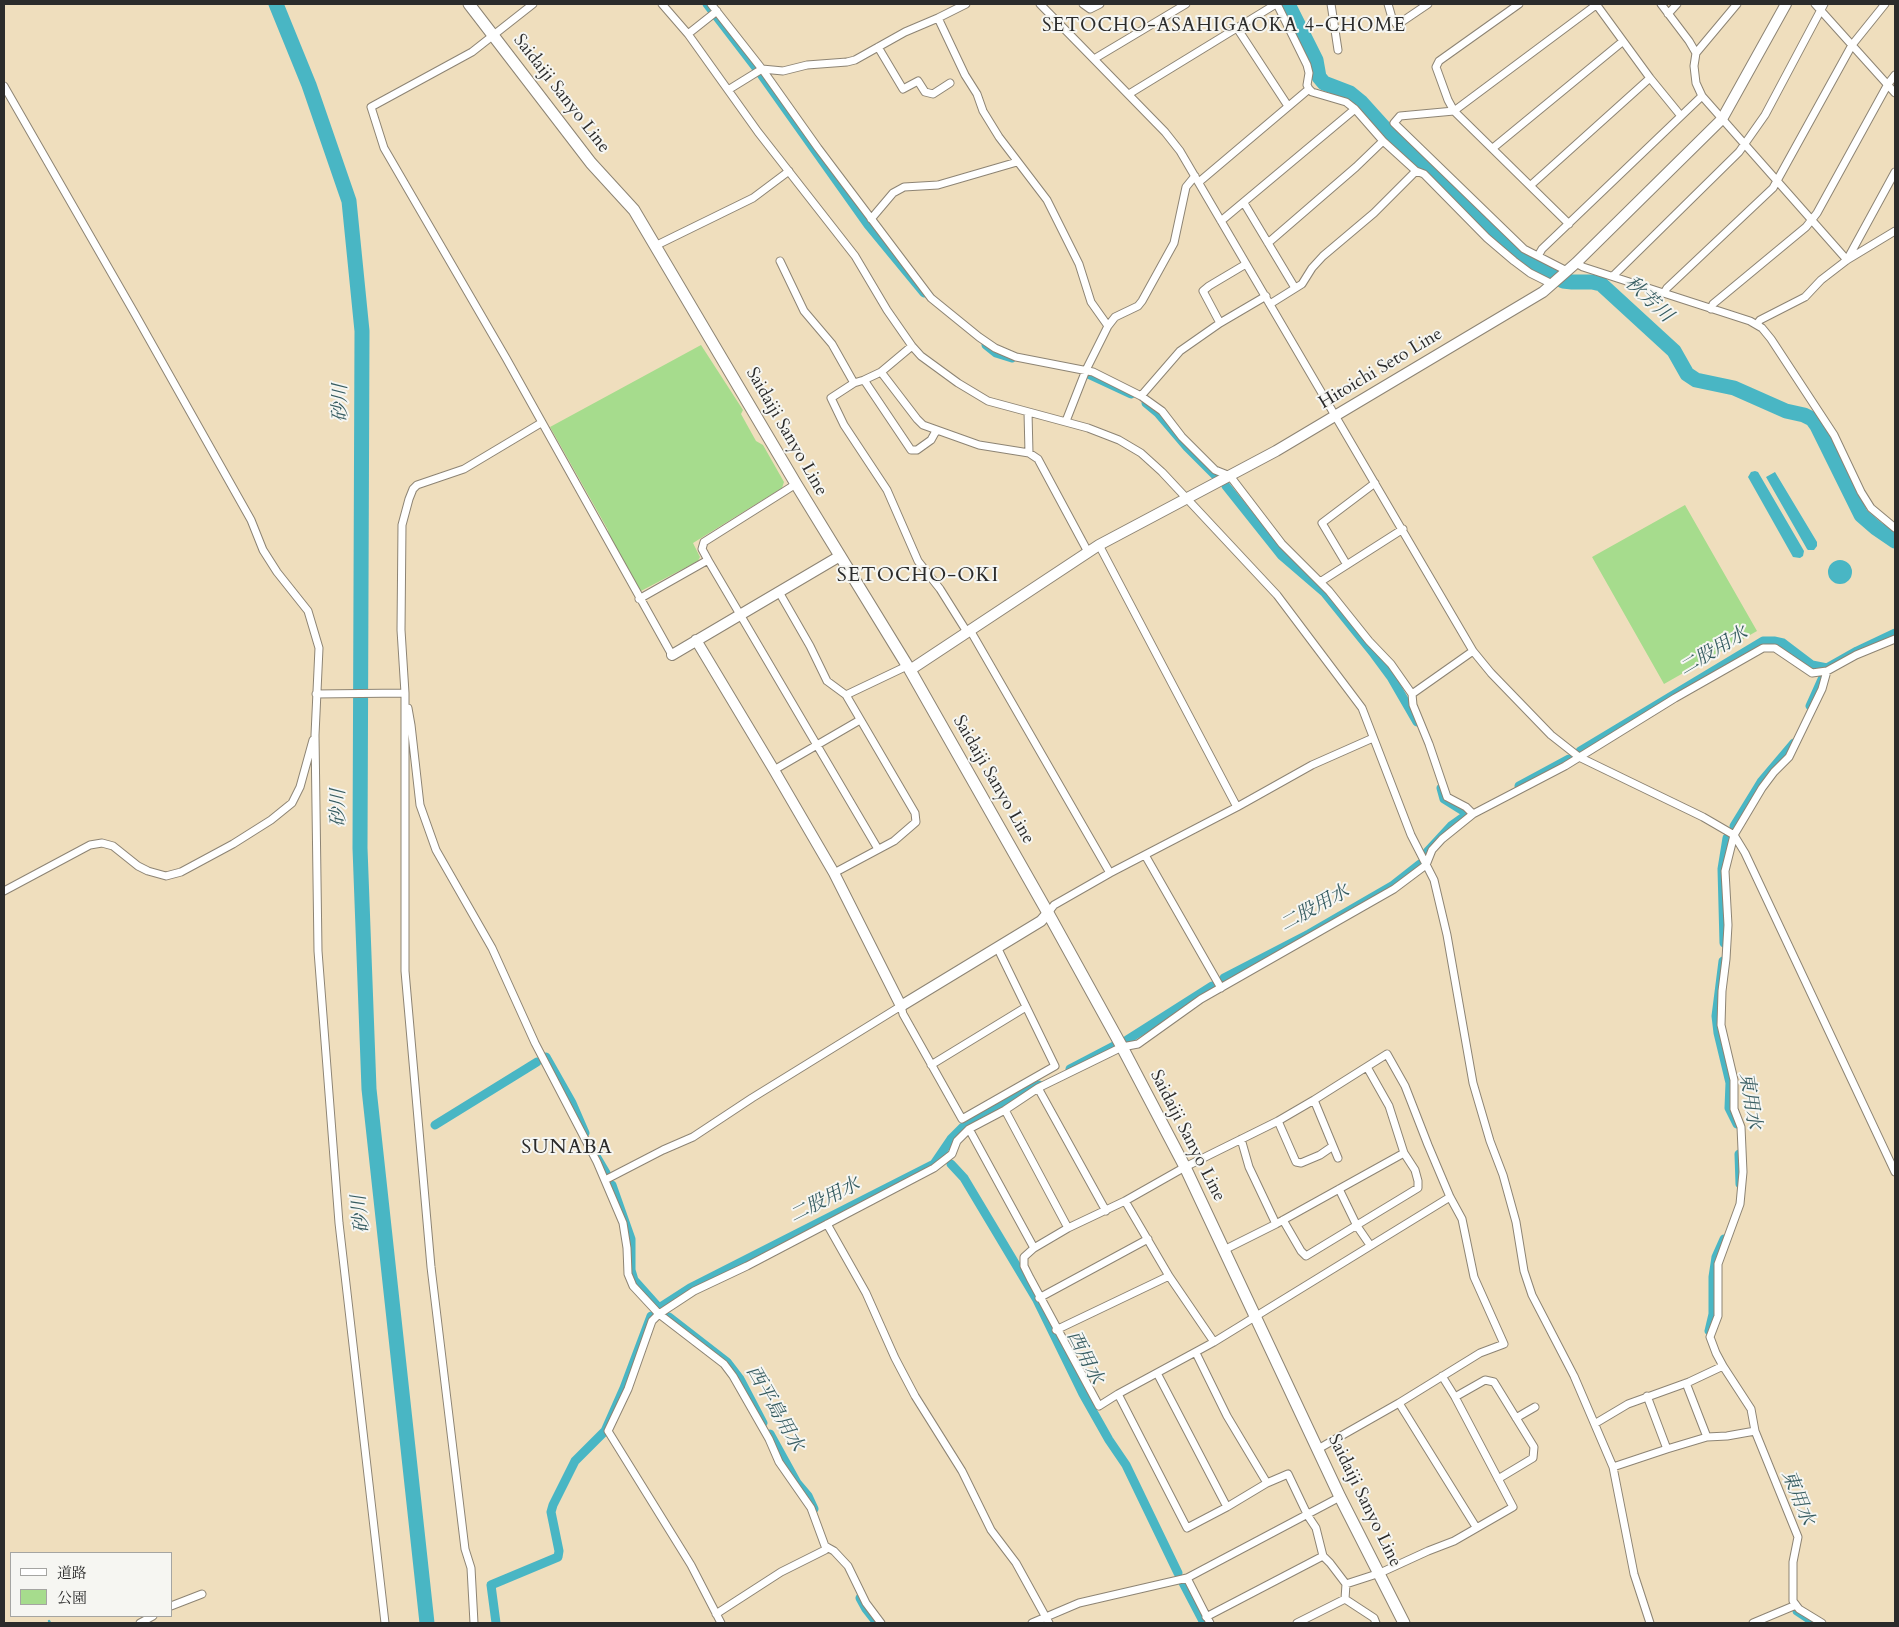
<!DOCTYPE html>
<html>
<head>
<meta charset="utf-8">
<style>
	body { margin:0 }
	#map { position:relative; width:1899px; height:1627px; overflow:hidden; background:#efdebd; font-family:Cardo,"Noto Serif JP",serif }
	canvas { display:block }
	.frame { position:absolute; inset:0; border:5px solid #2b2b2b; pointer-events:none }
	.legend { position:absolute; left:10px; top:1552px; width:162px; height:65px; box-sizing:border-box; background:#f6f6f2; border:1px solid #a5a5a2; margin:0; padding:6px 9px; list-style:none; font-size:15px; color:#2b2b2b }
	.legend li { display:flex; align-items:center; gap:10px; height:25px }
	.legend b { width:25px; border:1px solid #a5a5a2 }
</style>
</head>
<body>
<div id="map">
<canvas width="1899" height="1627"></canvas>
<div class="frame"></div>
<ul class="legend">
<li><b style="height:6px;background:#fff"></b>道路</li>
<li><b style="height:14px;background:#a6dc8d"></b>公園</li>
</ul>
</div>
<script>
const ctx = document.querySelector('canvas').getContext('2d');
ctx.lineJoin = 'round';
function fillPath(path, color) { ctx.fillStyle = color; ctx.fill(path, 'evenodd'); }
const poly = rows => new Path2D(rows.map(r => 'M' + r).join(''));
function stroke(path, color, width, dash) { ctx.strokeStyle = color; ctx.lineWidth = width; ctx.lineCap = dash ? 'butt' : 'round'; ctx.setLineDash(dash || []); ctx.stroke(path); }
function write(font, color, halo, rows, align = 'center') {
  ctx.font = font + ' Cardo,"Noto Serif JP",serif'; ctx.lineWidth = 4; ctx.setLineDash([]); ctx.textBaseline = 'middle'; ctx.strokeStyle = halo; ctx.fillStyle = color; for (const [text, x, y, turn = 0] of rows) {
    ctx.save(); ctx.translate(x, y); ctx.rotate((+turn || 0) * Math.PI / 180); ctx.textAlign = isNaN(turn) ? turn : align; if (halo) ctx.strokeText(text, 0, 0); ctx.fillText(text, 0, 0); ctx.restore();
  }
}
fillPath(poly([
	[701,345,743,410,741,414,756,441,763,445,784,482,782,488,693,543,700,557,698,561,641,591,638,589,609,538,608,530,550,427],
	[1685,505,1757,631,1664,684,1592,557]
]), '#a6dc8d');
fillPath(poly([
	[1755,471,1758,472,1804,551,1803,556,1800,558,1793,557,1748,477,1751,472],
	[1775,472,1817,542,1817,546,1814,550,1808,550,1807,549,1766,477],
	'1828 572a12 12 0 1 1 24 0a12 12 0 1 1-24 0Z'
]), '#49b6c4');
stroke(poly([
	[49,1621,50,1623]
]), '#49b6c4', 2.5);
stroke(poly([
	[707,4,760,73,868,225,924,293],
	[986,345,996,353,1012,358],
	[1088,374,1131,394],
	[1146,403,1158,413,1187,447,1215,475],
	[1226,486,1281,555,1324,592,1374,654,1391,677,1417,722],
	[1810,706,1823,677],
	[1580,751,1763,641,1774,641,1783,643,1812,665,1827,668,1857,651,1895,633],
	[1519,786,1569,759],
	[1441,788,1444,799,1468,814],
	[1734,826,1761,782,1794,743],
	[1427,852,1451,826,1468,814],
	[1724,943,1722,869,1727,838],
	[1723,961,1716,1016,1718,1033,1730,1083,1729,1108,1737,1124],
	[1224,978,1309,934,1392,886,1420,864],
	[1127,1040,1212,986],
	[546,1057,572,1103,585,1133],
	[1070,1069,1114,1046],
	[435,1125,537,1062],
	[1739,1154,1740,1184],
	[596,1156,606,1173],
	[951,1164,964,1178,1037,1300,1083,1394,1109,1440,1126,1465,1178,1573],
	[612,1185,631,1239,631,1270,634,1280,659,1308,690,1288,934,1164,951,1139,963,1127,995,1107,1039,1085],
	[669,1317,727,1362,740,1379,763,1423],
	[1709,1331,1713,1314,1713,1277,1716,1257,1724,1239],
	[770,1434,797,1483,808,1496,814,1509],
	[1182,1581,1204,1623],
	[860,1598,866,1609,877,1623],
	[1797,1611,1815,1623],
	[496,1623,491,1585,558,1557,559,1551,551,1512,553,1505,575,1461,605,1431,624,1388,651,1316]
]), '#49b6c4', 9);
stroke(poly([
	[276,4,309,85,349,201,362,331,360,848,369,1089,427,1623],
	[1288,4,1316,60,1319,77,1324,83,1350,93,1361,102,1389,133,1504,244,1522,259,1563,281,1572,282,1592,282,1601,284,1674,351,1687,374,1696,380,1734,388,1786,411,1804,415,1812,419,1817,426,1861,515,1876,528,1895,541]
]), '#49b6c4', 15);
const street = poly([
	[533,4,472,52,371,107,384,148,506,358,672,655],
	[662,4,688,34,758,132,855,256,887,310,912,346,921,356,958,383,988,401,1088,428,1119,440,1141,453,1162,472,1277,595,1362,708,1411,835,1434,880,1447,935,1473,1083,1490,1141,1503,1175,1516,1222,1524,1271,1532,1295,1574,1376,1613,1467,1634,1574,1650,1623],
	[711,4,762,69,783,71,807,65,847,62,855,60,905,32,938,18,966,4],
	[1040,4,1165,132,1180,151,1473,651,1491,673,1551,735,1579,757,1703,817,1734,835,1745,853,1895,1172],
	[1083,4,1090,9,1100,4],
	[1331,4,1338,50],
	[1388,4,1392,18,1397,25,1428,4],
	[1519,4,1439,61,1436,67,1448,100,1454,111,1569,224],
	[1596,4,1650,78,1681,116],
	[1661,4,1689,41,1696,53],
	[1737,4,1696,53,1694,66,1696,83,1702,96,1847,260],
	[1815,4,1895,93],
	[1668,14,1677,4],
	[938,18,965,75,977,94,983,111,999,137,1047,200,1079,264,1091,302,1108,326],
	[1237,28,1288,106],
	[688,34,717,11],
	[878,47,903,89,918,81,925,92,933,94,950,83],
	[1094,59,1186,4],
	[4,86,135,314,251,520,263,550,277,572,308,611,319,648,315,735,318,951,339,1223,385,1623],
	[728,90,762,69,818,148,931,298,979,337,995,348,1016,357,1093,372,1141,396,1162,411,1182,437,1215,470,1230,476,1282,544,1329,591,1369,641,1391,664,1412,694,1413,705,1429,744,1447,797,1466,807,1473,814],
	[1129,94,1276,4],
	[1493,148,1622,42],
	[1416,171,1424,174,1487,238,1514,261,1530,273,1552,284],
	[1199,182,1309,89],
	[1531,185,1650,78],
	[1244,203,1295,288],
	[871,219,893,193,904,187,938,185,1017,162],
	[1221,221,1355,109],
	[1268,243,1356,167,1383,141],
	[657,245,753,198,789,171],
	[1538,256,1542,249,1702,96],
	[1847,260,1895,172],
	[780,261,804,311,832,344,854,383],
	[1576,263,1583,267,1750,321,1762,328,1771,339,1834,435,1861,492,1871,508,1895,528],
	[1567,271,1524,249,1394,123,1400,116,1454,111,1596,5],
	[1613,276,1739,152,1765,115,1824,4],
	[1664,293,1667,288,1773,188,1852,45,1885,4],
	[1270,304,1302,284,1312,268,1323,256,1374,213,1416,171,1383,141,1355,109,1346,102,1312,92,1309,89,1307,85,1309,73,1307,65,1277,4],
	[1711,309,1713,304,1806,227,1817,213,1888,84,1895,75],
	[1220,323,1203,291,1209,286,1246,264],
	[1757,324,1760,320,1805,297,1821,280,1847,260,1895,231],
	[912,346,881,372,864,380,854,383,831,398,844,425,887,490,918,561,940,589,967,632],
	[881,372,917,419,923,425,979,445,1029,453,1038,459,1088,552],
	[864,380,911,450,917,450,931,440,936,431],
	[1141,396,1180,351,1220,323,1266,296],
	[1028,412,1029,453],
	[1066,421,1086,370,1108,326,1115,317,1138,306,1142,301,1174,243,1186,187,1195,176],
	[1099,545,1237,807],
	[708,560,878,849],
	[1347,565,1322,523,1375,483],
	[1320,582,1403,529],
	[779,592,810,646,827,681,846,695,915,813,916,822,894,841,834,873],
	[639,599,708,560,702,549,704,542,796,484],
	[970,630,1110,873],
	[316,694,405,693],
	[1412,694,1473,651],
	[846,695,907,666],
	[408,708,411,725,420,805,436,850,492,948,535,1043,597,1162,623,1223,627,1248,628,1274,633,1286,659,1314,724,1364,733,1376,769,1439,779,1462,811,1508,825,1546,834,1551,848,1566,866,1603,881,1623],
	[774,770,860,720],
	[1145,855,1221,988],
	[4,891,90,845,102,843,113,846,138,866,148,871,166,876,181,872,233,844,271,820,292,803,300,787,313,740],
	[1048,913,1054,905,1110,873,1237,807,1312,765,1373,738],
	[931,1065,1026,1007],
	[1038,1088,1106,1211],
	[1314,1100,1338,1158],
	[1005,1110,1068,1228],
	[1278,1121,1296,1162,1301,1163,1320,1155,1333,1146],
	[969,1129,1034,1248],
	[1241,1139,1249,1167,1276,1224],
	[605,1180,663,1150,693,1137,752,1098,901,1006,903,1014,962,1119,1055,1066,997,947],
	[1339,1189,1357,1226,1370,1245],
	[1125,1201,1169,1276,1214,1342],
	[1283,1220,1301,1251,1306,1256,1418,1188,1418,1181,1415,1170,1404,1153,1389,1106,1367,1067],
	[827,1224,866,1293,895,1358,915,1396,962,1471,991,1530,1016,1563,1049,1623],
	[1224,1250,1276,1224,1404,1153],
	[1039,1298,1148,1239],
	[1056,1330,1169,1276],
	[1196,1353,1227,1416,1267,1483],
	[1723,1366,1751,1409,1755,1431,1798,1537,1793,1562,1793,1601,1799,1609,1822,1623],
	[1157,1373,1227,1507],
	[1686,1383,1707,1437,1727,1436,1755,1431],
	[1118,1394,1187,1528,1227,1507,1267,1483,1288,1474,1308,1516,1316,1528,1323,1556,1330,1563,1346,1584,1345,1599,1374,1618,1376,1623],
	[1647,1396,1667,1449,1707,1437],
	[1455,1397,1485,1380,1494,1382,1534,1447,1533,1458,1498,1479],
	[1399,1403,1476,1527],
	[1516,1418,1535,1407],
	[1596,1423,1628,1404,1689,1382,1723,1366,1716,1353,1710,1337,1718,1316,1718,1264,1740,1204,1743,1172,1741,1127,1734,1109,1734,1080,1721,1025,1722,991,1726,959,1728,925,1725,871,1734,835,1762,788,1774,772,1789,757,1822,689,1827,671],
	[1318,1449,1399,1403,1480,1353,1504,1344,1474,1277,1462,1219,1450,1197,1428,1145,1405,1086,1387,1054,1314,1100,1278,1121,1185,1167,1125,1201,1068,1228,1034,1248,1024,1257,1024,1266,1030,1278,1099,1406,1118,1394,1214,1342,1450,1197],
	[1613,1467,1667,1449],
	[1187,1578,1210,1623],
	[1346,1584,1380,1573,1428,1551,1454,1541,1513,1507,1455,1397,1442,1376],
	[171,1606,202,1594],
	[716,1614,781,1572,825,1550,827,1547],
	[1206,1617,1323,1556],
	[140,1623,153,1616],
	[474,1623,471,1568,465,1549,431,1267,405,971,405,693,401,630,402,525,409,499,413,489,417,485,464,469,541,423],
	[721,1623,691,1565,608,1431,628,1389,652,1321,659,1314,694,1291,747,1266,934,1168,952,1154,957,1141,969,1129,1005,1110,1038,1088,1122,1047,1138,1044,1201,999,1394,889,1426,865,1432,850,1442,839,1473,814,1565,766,1675,698,1763,648,1775,648,1812,673,1827,671,1856,655,1895,639],
	[1032,1623,1079,1603,1187,1578,1340,1497],
	[1297,1623,1345,1599],
	[1753,1623,1796,1605]
]);
const secondary = poly([
	[696,640,774,770,834,873,901,1006,1041,921,1048,913],
	[672,655,840,556],
	[910,670,1099,545,1276,451,1543,292,1576,263,1722,119,1786,4]
]);
const primary = poly([
	[469,4,591,163,634,210,796,484,910,670,1048,913,1122,1047,1185,1167,1340,1497,1404,1623]
]);
stroke(street, '#8d8474', 9);
stroke(secondary, '#8d8474', 12);
stroke(primary, '#8d8474', 13);
stroke(street, '#fff', 7);
stroke(secondary, '#fff', 10);
stroke(primary, '#fff', 11);
write('18px', '#2b2b2b', '#f6f6f2', [
	["Saidaiji Sanyo Line",561,94,52],
	["Hitoichi Seto Line",1381,369,-31],
	["Saidaiji Sanyo Line",786,432,60],
	["Saidaiji Sanyo Line",993,780,60],
	["Saidaiji Sanyo Line",1187,1136,63],
	["Saidaiji Sanyo Line",1364,1501,64]
]);
ctx.letterSpacing = '1px';
write('19px', '#2b2b2b', '#f6f6f2', [
	["SETOCHO-ASAHIGAOKA 4-CHOME",1224,27]
]);
ctx.letterSpacing = '0px';
write('italic 19px', '#365c61', '#f6f6f2', [
	["秋芳川",1648,300,43],
	["砂川",342,403,-90],
	["二股用水",1714,652,-31],
	["砂川",340,808,-90],
	["二股用水",1315,909,-29],
	["東用水",1749,1101,81],
	["二股用水",825,1201,-27],
	["砂川",362,1214,-96],
	["西用水",1084,1358,63],
	["西平島用水",774,1409,60],
	["東用水",1797,1498,68]
]);
ctx.letterSpacing = '1px';
write('20px', '#2b2b2b', '#f6f6f2', [
	["SETOCHO-OKI",918,576],
	["SUNABA",567,1148]
]);
ctx.letterSpacing = '0px';
</script>
</body>
</html>
